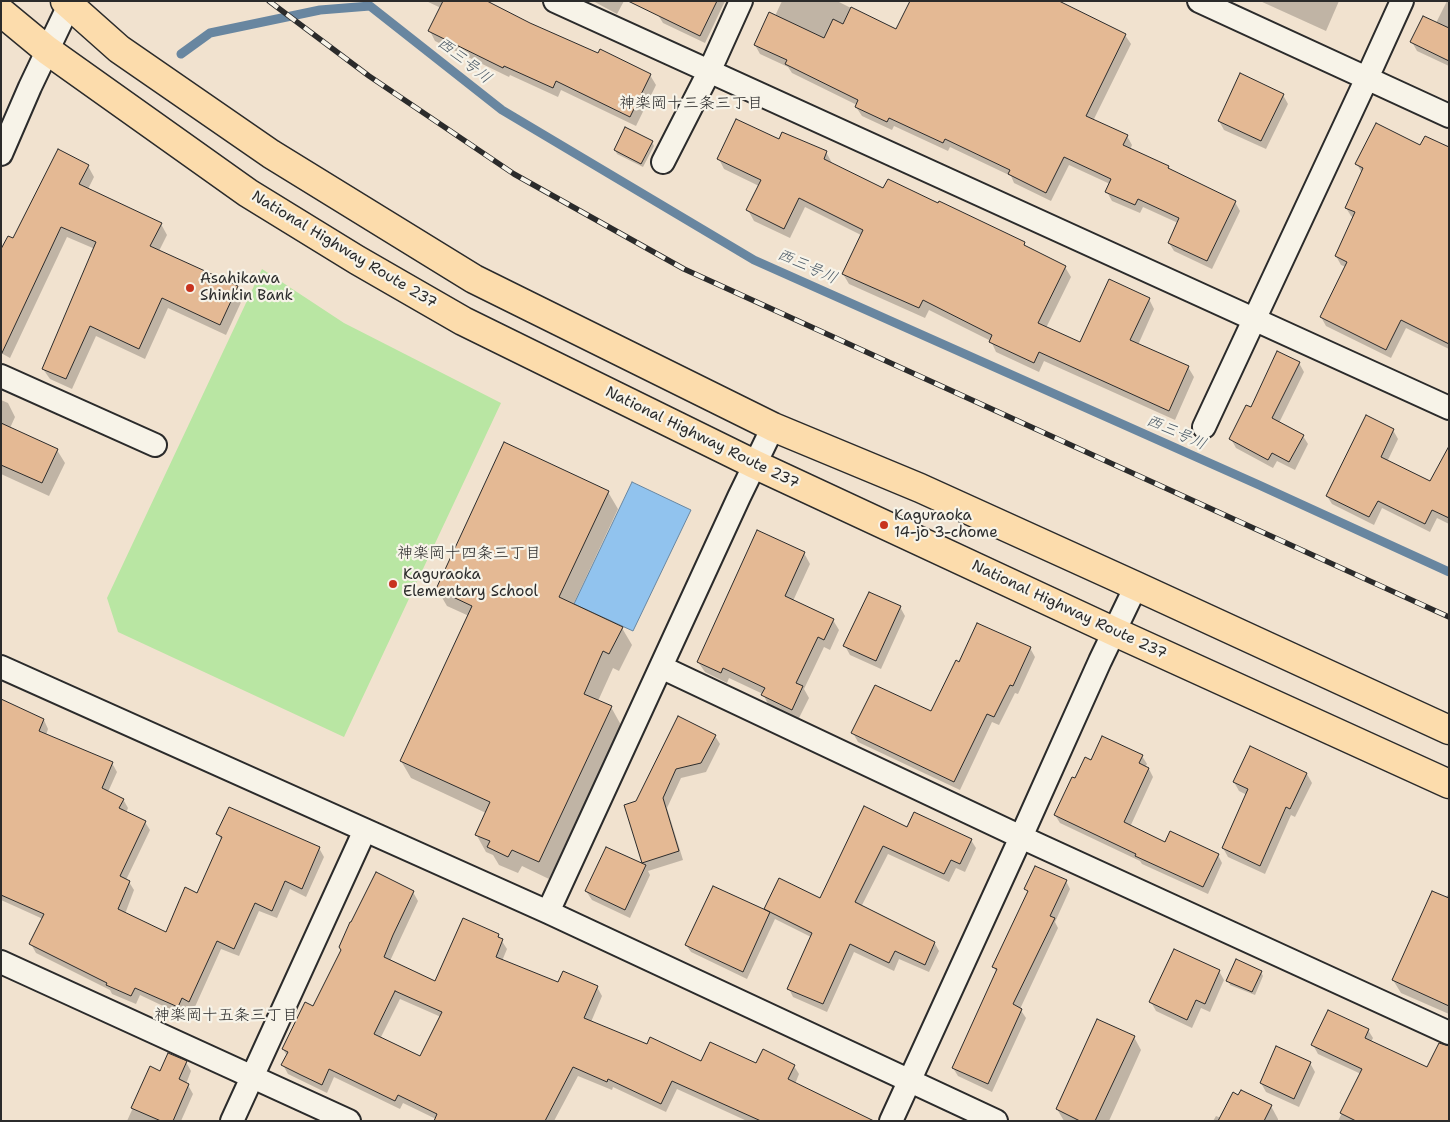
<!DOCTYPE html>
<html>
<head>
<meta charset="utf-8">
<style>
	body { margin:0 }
	#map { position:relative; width:1450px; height:1122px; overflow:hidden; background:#f1e2cf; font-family:"Shantell Sans",sans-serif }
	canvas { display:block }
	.frame { position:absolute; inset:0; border:2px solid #2b2b2b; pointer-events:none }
</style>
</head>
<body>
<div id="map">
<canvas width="1450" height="1122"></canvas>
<div class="frame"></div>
</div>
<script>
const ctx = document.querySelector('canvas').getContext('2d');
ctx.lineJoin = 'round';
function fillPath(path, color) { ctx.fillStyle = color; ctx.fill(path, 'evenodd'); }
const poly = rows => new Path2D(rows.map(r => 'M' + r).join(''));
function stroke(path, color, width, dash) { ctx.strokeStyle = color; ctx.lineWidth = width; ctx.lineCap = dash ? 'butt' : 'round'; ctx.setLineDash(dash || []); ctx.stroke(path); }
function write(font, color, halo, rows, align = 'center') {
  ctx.font = font + ' "Shantell Sans","Klee One",sans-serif'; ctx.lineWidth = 4.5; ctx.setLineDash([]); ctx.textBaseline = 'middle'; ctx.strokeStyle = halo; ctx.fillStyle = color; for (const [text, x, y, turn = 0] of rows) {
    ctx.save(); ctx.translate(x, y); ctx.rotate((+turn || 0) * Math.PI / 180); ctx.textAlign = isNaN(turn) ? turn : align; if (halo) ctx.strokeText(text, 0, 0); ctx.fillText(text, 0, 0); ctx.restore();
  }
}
fillPath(poly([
	[262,269,344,323,501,403,344,737,118,632,107,598]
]), '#b9e6a3');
const water = poly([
	[632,482,691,510,633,631,574,604,632,482]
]);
fillPath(water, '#91c3ee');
stroke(water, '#6886a0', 1);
fillPath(poly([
	[426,1,484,1,530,24,598,55,650,75,656,85,636,126,561,90,558,97,510,75,509,77,435,41,430,31,441,8],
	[593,1,624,1,617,14],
	[665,1,725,1,705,43,663,23,658,15],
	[782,1,837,1,897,31,1056,1,1125,35,1131,44,1093,121,1127,136,1132,145,1130,150,1168,167,1169,170,1235,202,1240,211,1212,269,1174,251,1169,243,1178,223,1143,207,1140,213,1112,201,1107,192,1110,184,1069,165,1051,201,1014,183,1011,176,950,147,948,151,894,126,892,130,862,116,856,107,857,105,792,73,788,67,760,54,755,45,775,16],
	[1260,1,1339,1,1326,31],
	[1447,1,1449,1,1449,66,1417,51,1412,42,1436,23],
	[1283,95,1288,104,1266,149,1224,130,1219,121],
	[779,141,826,152,832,163,832,164,884,190,1024,243,1026,248,1065,267,1071,277,1046,328,1080,344,1149,299,1154,309,1138,345,1188,367,1194,377,1175,420,1044,361,1039,372,996,352,991,341,929,310,925,318,849,284,843,274,861,235,805,207,790,238,754,221,748,210,759,186,724,169,719,159],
	[652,142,654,146,643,167,617,154,615,150],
	[1421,146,1449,149,1449,349,1406,328,1391,358,1326,326,1321,317,1346,267,1341,265,1336,256,1354,218,1351,216,1346,208,1362,173,1357,164],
	[88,166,94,177,88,189,161,224,167,235,159,251,237,287,243,298,226,335,168,308,145,359,96,336,72,389,50,379,43,369,95,249,67,237,10,358,1,353,14,240],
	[1299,363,1304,372,1279,423,1303,436,1308,444,1295,470,1277,461,1273,468,1236,448,1231,439,1252,409],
	[1,400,8,403,15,417,10,428,57,450,65,463,49,496,1,474],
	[1393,430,1398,439,1387,462,1430,483,1449,458,1449,524,1437,518,1430,532,1382,508,1374,525,1332,504,1327,496],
	[608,492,618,509,573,605,622,628,632,645,619,671,613,668,598,701,611,707,621,725,549,879,522,866,518,873,499,865,493,855,486,852,476,834,486,813,411,778,401,761,469,616,447,606,437,589],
	[804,553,810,564,793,601,833,620,839,630,830,650,824,647,804,689,809,698,798,720,769,706,763,694,729,678,727,683,705,672,698,662],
	[900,607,905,616,881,669,850,655,845,646],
	[1030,648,1035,657,1018,694,1015,693,999,725,992,722,960,790,858,742,853,733,932,713,960,663],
	[1,700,44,720,48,729,46,735,112,763,117,772,108,792,123,799,128,808,126,813,145,822,150,830,126,880,129,882,134,890,125,914,166,933,198,895,222,841,218,834,319,848,324,857,306,897,290,889,277,918,259,911,239,956,221,949,194,1009,186,1006,182,1015,140,995,136,1004,112,994,110,990,36,953,31,944,43,919,1,900],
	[715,736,720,744,706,772,681,778,667,808,683,860,648,871,650,875,630,918,592,900,586,891,607,848,646,867,643,862,637,802],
	[1142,756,1147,764,1145,767,1149,769,1153,777,1130,827,1165,844,1218,855,1222,863,1208,894,1142,864,1140,861,1060,823,1055,815,1076,780,1092,762],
	[1307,774,1312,783,1295,817,1291,815,1265,874,1228,857,1223,848,1247,795,1239,791,1234,782],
	[865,808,908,829,971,840,976,848,965,872,956,868,949,882,888,854,861,907,934,942,939,951,929,972,899,959,894,971,854,952,827,1012,793,997,789,989,811,937,775,919,747,979,691,952,686,945,767,912,765,909,820,899],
	[1066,881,1070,889,1055,922,1058,928,1020,1009,1026,1018,992,1092,958,1076,953,1068,997,972,993,967,1028,893,1026,889],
	[413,892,418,901,390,961,436,983,498,935,507,949,502,961,559,984,597,987,602,996,591,1022,647,1046,702,1062,794,1066,799,1074,795,1084,848,1121,747,1121,677,1089,666,1112,613,1087,612,1090,578,1076,554,1121,435,1121,436,1119,403,1103,400,1109,334,1077,327,1093,288,1074,283,1065,287,1056,283,1049,314,1008],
	[400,999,441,1017,420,1058,380,1039],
	[1449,893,1449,1014,1401,993,1393,980],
	[1219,971,1224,980,1210,1012,1201,1008,1192,1028,1156,1011,1151,1002],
	[1261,972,1263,976,1255,995,1230,985,1228,980],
	[1368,1030,1373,1038,1371,1042,1428,1069,1449,1121,1338,1121,1361,1074,1318,1054,1313,1045],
	[1134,1037,1141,1050,1109,1121,1064,1121,1057,1109],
	[186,1062,191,1071,186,1084,188,1085,193,1094,181,1121,127,1121,151,1068,160,1072],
	[1310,1063,1315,1072,1299,1107,1266,1092,1261,1083],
	[1271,1106,1278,1119,1278,1121,1213,1121,1216,1116,1221,1118]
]), '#0003');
stroke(poly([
	[181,54,210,33,320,10,370,6,502,110,754,260,1259,485,1449,572]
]), '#6886a0', 9);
const building = poly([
	[443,1,487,1,530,23,598,53,600,49,651,74,630,117,556,81,553,88,504,66,503,68,428,31,443,1],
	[628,1,717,1,700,36,628,1],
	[910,1,1059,1,1126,34,1086,116,1128,135,1123,145,1169,166,1168,168,1236,201,1207,261,1168,243,1179,218,1138,199,1135,205,1105,192,1111,179,1064,157,1046,193,1008,174,1010,170,945,139,943,143,889,118,887,122,855,107,858,100,785,64,787,60,754,45,769,12,824,38,833,19,843,24,851,7,896,29,910,1],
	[1423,16,1449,28,1449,61,1410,42,1423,16],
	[1240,73,1284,94,1261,141,1218,121,1240,73],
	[736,119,779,139,782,132,827,151,824,159,883,188,888,179,938,203,939,201,1025,242,1024,245,1066,266,1038,323,1080,342,1109,279,1150,298,1130,340,1189,366,1169,411,1039,352,1034,363,989,342,992,335,923,300,919,308,842,274,863,230,799,198,784,229,746,210,761,180,717,159,736,119],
	[1376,123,1420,145,1425,136,1449,147,1449,344,1401,320,1386,350,1320,317,1347,262,1335,256,1355,212,1345,208,1363,168,1355,164,1376,123],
	[625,127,653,141,641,164,614,150,625,127],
	[58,149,89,165,79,184,162,223,150,246,238,286,220,325,162,298,139,349,90,326,66,379,42,369,96,242,61,227,1,355,1,249,8,236,13,238,58,149],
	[1277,351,1300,362,1272,418,1304,435,1289,462,1272,453,1268,460,1229,439,1246,405,1251,407,1277,351],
	[1366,415,1394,429,1381,457,1430,481,1449,446,1449,518,1432,510,1425,524,1378,501,1369,517,1326,496,1366,415],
	[1,423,58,449,42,483,1,465,1,423],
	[504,442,609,491,559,597,623,627,609,654,603,651,584,694,612,706,539,862,512,850,508,857,487,847,490,841,475,835,490,802,400,761,472,606,436,589,504,442],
	[757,530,805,552,785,596,834,619,824,640,818,637,796,683,803,686,792,710,761,695,765,688,723,668,721,673,697,662,757,530],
	[869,592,901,606,876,661,843,646,869,592],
	[977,623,1031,647,1013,686,1010,685,994,717,987,714,954,782,851,733,875,685,931,711,956,660,959,662,977,623],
	[1,699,44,719,39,731,113,762,102,788,124,799,119,808,146,821,120,876,130,881,118,909,166,932,185,887,197,893,222,837,216,834,229,807,320,847,302,889,285,881,272,911,255,903,234,949,217,941,189,1002,182,998,178,1007,135,988,131,996,106,985,107,983,29,944,44,914,1,895,1,699],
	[678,716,716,735,701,763,676,769,663,798,679,851,642,863,624,805,636,801,678,716],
	[1102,736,1143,755,1139,763,1149,768,1124,822,1165,842,1170,831,1219,854,1203,887,1135,856,1136,854,1054,815,1072,777,1075,778,1085,757,1091,760,1102,736],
	[1250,746,1307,773,1290,809,1286,807,1260,866,1222,848,1248,789,1233,782,1250,746],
	[864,806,907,827,914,812,972,839,960,864,951,860,944,874,883,846,855,902,935,942,925,965,895,951,889,963,850,944,823,1004,787,989,812,933,764,909,779,878,820,898,864,806],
	[606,847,646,865,625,910,585,891,606,847],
	[1035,866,1067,880,1050,916,1055,918,1013,1004,1022,1009,988,1084,952,1068,997,969,992,967,1028,891,1024,889,1035,866],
	[376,872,414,891,393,935,384,957,435,981,463,918,499,934,498,937,503,939,496,957,558,982,563,971,598,986,584,1018,647,1044,650,1037,701,1061,710,1042,756,1063,763,1049,795,1065,788,1079,874,1121,761,1121,672,1081,661,1104,608,1079,607,1082,573,1067,545,1121,434,1121,437,1114,398,1095,395,1101,329,1069,322,1085,301,1075,281,1065,288,1052,282,1049,305,1002,313,1006,341,950,339,947,350,922,351,922,376,872],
	[395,991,442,1012,420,1056,374,1034,395,991],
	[713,886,770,912,743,972,685,945,713,886],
	[1432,891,1449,898,1449,1006,1392,980,1432,891],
	[1174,949,1220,970,1205,1004,1196,1000,1187,1020,1149,1002,1174,949],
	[1236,959,1262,971,1252,992,1226,981,1236,959],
	[1328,1010,1369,1029,1365,1038,1427,1067,1439,1043,1449,1046,1449,1121,1356,1121,1340,1113,1362,1069,1311,1045,1328,1010],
	[1097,1019,1135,1036,1095,1121,1080,1121,1056,1109,1097,1019],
	[1276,1046,1311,1062,1294,1099,1260,1083,1276,1046],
	[168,1053,187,1061,179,1079,189,1084,173,1121,161,1121,131,1108,150,1066,160,1071,168,1053],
	[1241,1090,1272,1105,1264,1121,1218,1121,1233,1092,1238,1095,1241,1090]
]);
fillPath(building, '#e4b994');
stroke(building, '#2b2b2b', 1);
const street = poly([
	[555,1,1449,408],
	[1199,1,1449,116],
	[1,154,30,87,71,1],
	[663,162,709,72,741,1],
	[1,376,155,445],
	[1204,427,1367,78,1402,1],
	[1,667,548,912,996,1121],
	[661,667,1021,837,1449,1033],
	[548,912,739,497,773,427],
	[1,962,349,1121],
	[232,1121,365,830],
	[891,1121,1021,837,1100,661,1136,586]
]);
const highway = poly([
	[65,1,119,49,271,154,474,279,773,427,920,488,1136,586,1449,730],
	[1,12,47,50,248,193,357,260,463,321,754,464,1115,632,1449,784]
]);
stroke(street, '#2b2b2b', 26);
stroke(highway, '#2b2b2b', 31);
stroke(street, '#f7f3e8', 22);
stroke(highway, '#fcdcac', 28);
const rail = poly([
	[269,1,369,76,514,174,684,269,1449,617]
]);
stroke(rail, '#2b2b2b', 5.5);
stroke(rail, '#f7f3e8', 4, [11]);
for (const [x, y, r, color] of [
	[190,288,5,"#c8321e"],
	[884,525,5,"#c8321e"],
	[393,584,5,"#c8321e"]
]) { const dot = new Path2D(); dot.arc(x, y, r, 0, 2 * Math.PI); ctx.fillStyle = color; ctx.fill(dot); stroke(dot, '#f7f3e8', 2); }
write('15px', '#2b2b2b', '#f7f3e8', [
	["National Highway Route 237",344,250,31],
	["National Highway Route 237",702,438,26],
	["National Highway Route 237",1069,610,25]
]);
write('15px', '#2b2b2b', '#f7f3e8', [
	["Asahikawa",200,279],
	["Shinkin Bank",200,296],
	["Kaguraoka",894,516],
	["14-jo 3-chome",894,533],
	["Kaguraoka",403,575],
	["Elementary School",403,592]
], 'left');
write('italic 16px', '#4a5966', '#f7f3e8', [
	["西三号川",464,61,38],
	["西三号川",807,267,24],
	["西三号川",1176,433,24]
]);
write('16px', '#2b2b2b', '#f7f3e8', [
	["神楽岡十三条三丁目",691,104],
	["神楽岡十四条三丁目",469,554],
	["神楽岡十五条三丁目",226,1016]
]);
</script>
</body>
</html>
